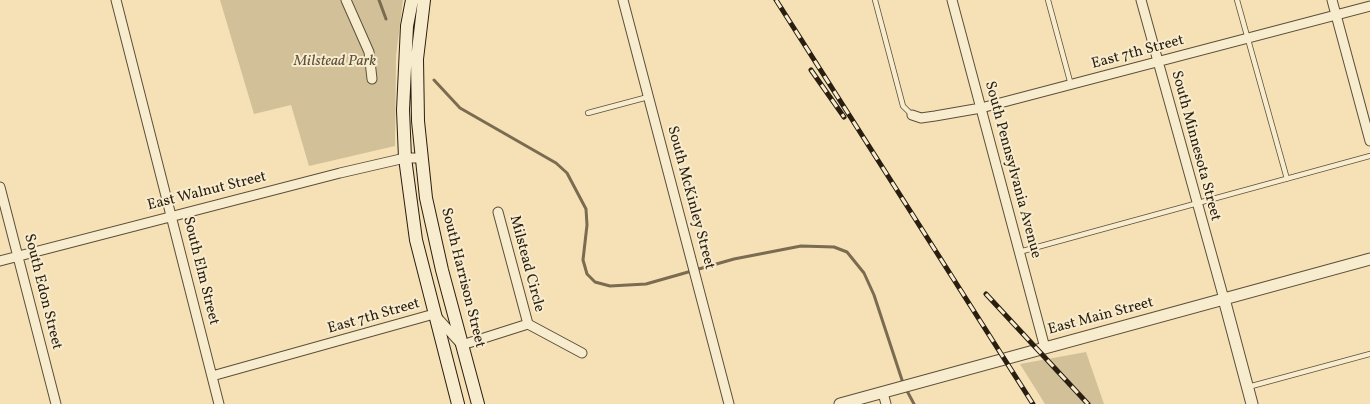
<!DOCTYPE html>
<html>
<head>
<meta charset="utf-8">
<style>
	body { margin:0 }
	canvas { display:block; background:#f5e1b5 }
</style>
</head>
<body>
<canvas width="1370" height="404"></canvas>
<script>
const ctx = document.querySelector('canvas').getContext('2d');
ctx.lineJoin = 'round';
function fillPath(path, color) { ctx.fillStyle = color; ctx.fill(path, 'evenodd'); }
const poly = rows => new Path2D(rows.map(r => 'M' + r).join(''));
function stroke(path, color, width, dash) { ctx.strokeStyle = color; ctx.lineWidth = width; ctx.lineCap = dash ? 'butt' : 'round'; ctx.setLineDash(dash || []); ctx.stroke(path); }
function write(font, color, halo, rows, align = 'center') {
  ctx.font = font + ' Vollkorn,serif'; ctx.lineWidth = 4; ctx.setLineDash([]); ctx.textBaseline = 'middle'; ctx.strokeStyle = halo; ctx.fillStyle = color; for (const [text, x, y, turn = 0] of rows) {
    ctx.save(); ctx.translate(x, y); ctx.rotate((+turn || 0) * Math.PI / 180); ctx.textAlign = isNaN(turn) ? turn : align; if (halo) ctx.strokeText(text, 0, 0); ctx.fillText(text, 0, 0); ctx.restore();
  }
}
fillPath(poly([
	[220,0,403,0,396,56,395,146,309,166,291,105,254,114],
	[1086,352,1104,404,1045,404,1020,364]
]), '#d2c099');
stroke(poly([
	[379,0,386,19],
	[434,80,460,108,556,163,567,173,586,209,587,225,583,260,587,274,595,282,610,286,646,284,734,259,801,246,834,247,847,252,864,273,874,295,903,383],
	[906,389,914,404]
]), '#7a6b51', 3);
const service = poly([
	[875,0,903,106,912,115],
	[1048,0,1071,85],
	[1237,0,1287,179],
	[588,113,648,97],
	[1019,252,1370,156],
	[1248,387,1370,354]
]);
const minor = poly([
	[116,0,219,404],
	[346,0,369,52,372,79],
	[623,0,729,404],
	[952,0,1045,348],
	[1141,0,1224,299],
	[1332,0,1370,141],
	[912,115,921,118,935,116,981,108,1370,6],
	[0,187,56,404],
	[498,212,528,324],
	[0,261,340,173,405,158,422,158],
	[212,376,434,314,462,345,528,324,582,353],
	[883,393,886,404]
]);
const tertiary = poly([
	[1224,299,1252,404],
	[840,404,1370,259]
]);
const secondary = poly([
	[412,0,407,26,403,110,405,158,416,240,458,404],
	[424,0,417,59,418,121,426,198,442,270,478,404]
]);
stroke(service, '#5c4f39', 6);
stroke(minor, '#5c4f39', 11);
stroke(tertiary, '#5c4f39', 13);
stroke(secondary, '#291e10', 14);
stroke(service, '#f8eccf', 4.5);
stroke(minor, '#f8eccf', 9);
stroke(tertiary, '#f8eccf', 11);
stroke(secondary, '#f8eccf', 12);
const rail = poly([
	[776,0,1033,404],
	[811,70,844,117],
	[986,294,1088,404]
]);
stroke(rail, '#291e10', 5);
stroke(rail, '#f8eccf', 3, [9]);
write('15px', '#291e10', '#f8eccf', [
	["East 7th Street",1138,53,-15],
	["South Minnesota Street",1195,146,75],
	["South Pennsylvania Avenue",1012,170,75],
	["East Walnut Street",207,192,-14],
	["South McKinley Street",690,198,75],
	["Milstead Circle",526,264,75],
	["South Elm Street",200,271,76],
	["South Harrison Street",462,278,76],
	["South Edon Street",42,292,76],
	["East 7th Street",374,317,-16],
	["East Main Street",1101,317,-15]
]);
write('italic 15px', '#5c4f39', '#f8eccf', [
	["Milstead Park",335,62]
]);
</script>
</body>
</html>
